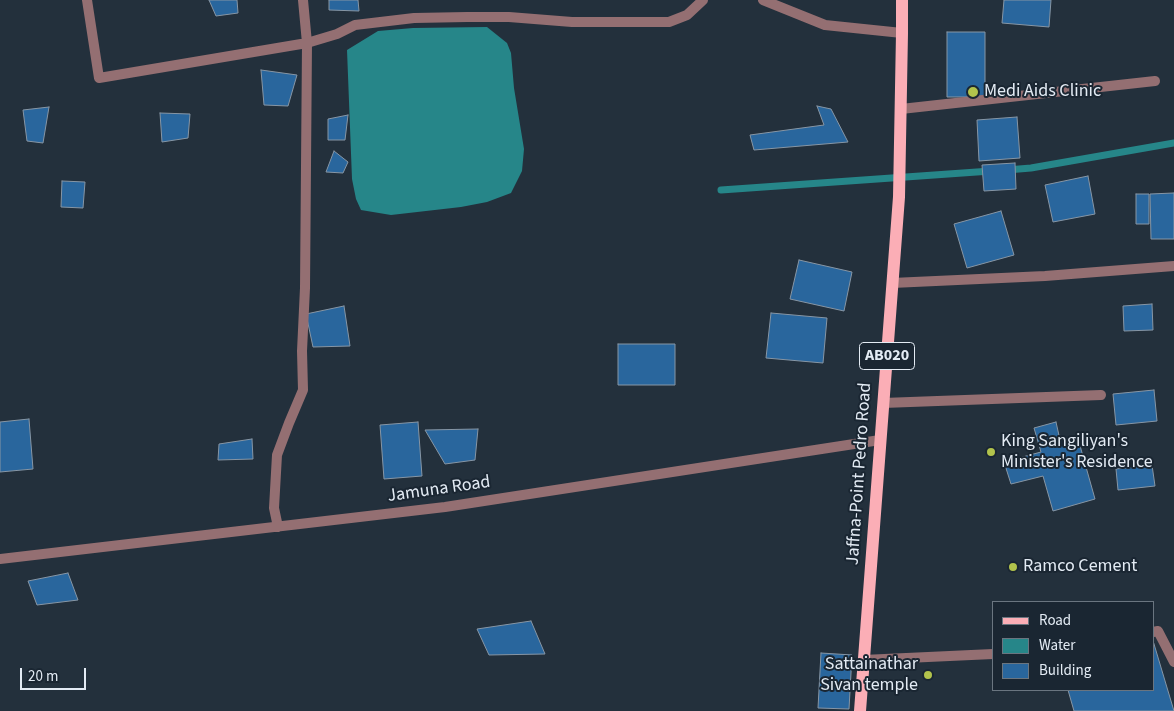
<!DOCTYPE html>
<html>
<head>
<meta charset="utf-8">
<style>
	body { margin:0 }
	#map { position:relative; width:1174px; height:711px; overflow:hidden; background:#23303c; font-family:"Source Sans 3",sans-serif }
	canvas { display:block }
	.legend { position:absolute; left:992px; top:601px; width:162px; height:90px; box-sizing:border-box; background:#1a2632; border:1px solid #6a7580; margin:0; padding:6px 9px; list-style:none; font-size:15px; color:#e3ebf4 }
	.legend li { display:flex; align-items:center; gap:10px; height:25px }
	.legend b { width:25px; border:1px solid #6a7580 }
	.scale { position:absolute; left:20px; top:668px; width:66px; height:22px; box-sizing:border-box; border:2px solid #e3ebf4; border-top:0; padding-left:6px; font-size:15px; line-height:18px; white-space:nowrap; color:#e3ebf4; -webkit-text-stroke:4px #1a2632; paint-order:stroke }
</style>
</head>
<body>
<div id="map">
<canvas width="1174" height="711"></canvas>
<ul class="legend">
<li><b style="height:6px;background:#fbaeb6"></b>Road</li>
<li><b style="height:14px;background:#268689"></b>Water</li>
<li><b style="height:14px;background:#29669d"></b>Building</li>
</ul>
<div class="scale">20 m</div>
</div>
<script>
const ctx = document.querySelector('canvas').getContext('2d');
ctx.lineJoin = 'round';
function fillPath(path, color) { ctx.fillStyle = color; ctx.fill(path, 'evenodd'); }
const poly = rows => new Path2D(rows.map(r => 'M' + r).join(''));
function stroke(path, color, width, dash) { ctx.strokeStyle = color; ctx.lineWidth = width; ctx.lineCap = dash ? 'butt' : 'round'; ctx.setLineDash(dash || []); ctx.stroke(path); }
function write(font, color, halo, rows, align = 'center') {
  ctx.font = font + ' "Source Sans 3",sans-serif'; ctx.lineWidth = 4; ctx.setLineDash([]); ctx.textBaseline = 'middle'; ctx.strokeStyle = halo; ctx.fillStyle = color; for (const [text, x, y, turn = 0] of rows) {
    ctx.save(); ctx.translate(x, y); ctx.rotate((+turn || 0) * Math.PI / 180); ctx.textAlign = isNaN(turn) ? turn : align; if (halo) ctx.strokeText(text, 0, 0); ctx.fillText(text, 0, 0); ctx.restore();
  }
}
fillPath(poly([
	[487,27,507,43,511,53,514,88,524,149,522,171,511,193,487,202,461,207,391,215,361,210,356,199,352,179,347,50,378,31,413,28]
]), '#268689');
stroke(poly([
	[1007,170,1031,168,1174,143],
	[721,190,991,171]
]), '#268689', 7);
const building = poly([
	[209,0,237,0,238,13,216,16,209,0],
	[329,0,358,0,359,11,329,10,329,0],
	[1004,0,1051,0,1049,27,1002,23,1004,0],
	[947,32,985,32,985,97,947,97,947,32],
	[261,70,297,75,288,106,264,105,261,70],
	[817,106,831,109,848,142,754,150,750,135,824,125,817,106],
	[49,107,43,143,27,141,23,110,49,107],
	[160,113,190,114,188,138,162,142,160,113],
	[348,115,345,140,328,140,328,119,348,115],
	[1017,117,1020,158,979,161,977,120,1017,117],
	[334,151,348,162,343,173,326,172,334,151],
	[1015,163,1016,189,984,191,982,165,1015,163],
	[1088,176,1095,214,1053,222,1045,185,1088,176],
	[62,181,85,182,83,208,61,207,62,181],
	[1174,193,1174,239,1151,239,1150,194,1174,193],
	[1136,194,1149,194,1149,224,1136,224,1136,194],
	[1001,211,1014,255,967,268,954,224,1001,211],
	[799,260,852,272,844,311,790,299,799,260],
	[1152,304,1153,330,1124,331,1123,306,1152,304],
	[344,306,350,346,313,347,306,314,344,306],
	[771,313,827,318,823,363,766,358,771,313],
	[618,344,675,344,675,385,618,385,618,344],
	[1154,390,1157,421,1116,425,1113,394,1154,390],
	[29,419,33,469,0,472,0,422,29,419],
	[418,422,422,476,384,479,380,425,418,422],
	[1056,422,1060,440,1077,435,1095,499,1053,511,1043,476,1011,484,1004,462,1041,452,1034,428,1056,422],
	[478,429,475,460,445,464,425,430,478,429],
	[252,439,253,459,218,460,219,444,252,439],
	[1152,465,1155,486,1118,490,1116,469,1152,465],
	[68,573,78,600,37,605,28,581,68,573],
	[531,621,545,654,489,655,477,629,531,621],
	[1154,644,1174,711,1074,711,1068,690,1153,690,1153,645,1154,644],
	[821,653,852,655,849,709,818,708,821,653]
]);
fillPath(building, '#29669d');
stroke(building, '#8796a5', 1);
stroke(poly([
	[901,109,1155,81]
]), '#946f72', 10);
stroke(poly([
	[87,0,99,78,307,43,337,34,355,25,414,18,467,17,509,17,572,22,669,22,687,15,703,0],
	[763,0,825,25,902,33],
	[892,283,1045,276,1174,266],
	[883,403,1101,395],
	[278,527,274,508,277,455,289,423,303,390,302,351,305,288,307,43,303,0],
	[0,559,445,507,880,440],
	[1153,632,1158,631,1174,662],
	[863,660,993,654]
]), '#946f72', 10);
stroke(poly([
	[860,711,899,197,902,33,902,0]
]), '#fbaeb6', 12);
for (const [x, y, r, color] of [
	[973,92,6,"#b2c34c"],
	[991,452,5,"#b2c34c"],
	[1013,567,5,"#b2c34c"],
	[928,675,5,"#b2c34c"]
]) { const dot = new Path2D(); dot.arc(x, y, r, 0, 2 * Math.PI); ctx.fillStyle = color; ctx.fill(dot); stroke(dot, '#1a2632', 2); }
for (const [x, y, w] of [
	[887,356,55]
]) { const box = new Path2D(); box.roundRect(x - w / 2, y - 13.5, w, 27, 4); ctx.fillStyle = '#1a2632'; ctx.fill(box); stroke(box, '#e3ebf4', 1); }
write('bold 16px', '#e3ebf4', null, [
	["AB020",887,356]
]);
write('18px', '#e3ebf4', '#1a2632', [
	["Medi Aids Clinic",984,92],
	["King Sangiliyan's",1001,442],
	["Minister's Residence",1001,463],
	["Ramco Cement",1023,567],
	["Sattainathar",918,665,"right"],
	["Sivan temple",918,686,"right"]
], 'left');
write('18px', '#e3ebf4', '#1a2632', [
	["Jaffna-Point Pedro Road",860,474,-86],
	["Jamuna Road",439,490,-8]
]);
</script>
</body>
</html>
